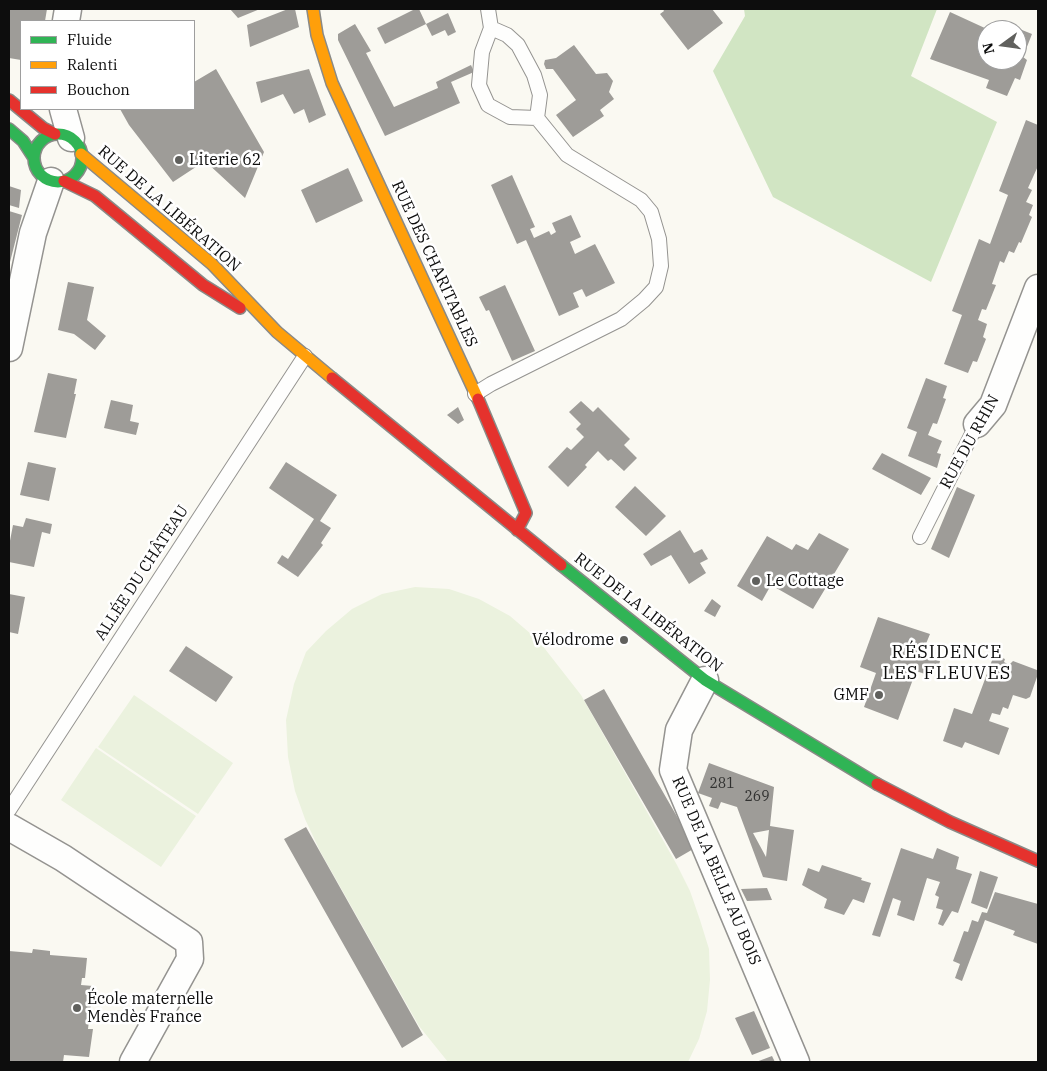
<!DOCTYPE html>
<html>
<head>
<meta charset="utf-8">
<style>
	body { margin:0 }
	#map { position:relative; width:1047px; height:1071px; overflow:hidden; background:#faf9f2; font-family:"IBM Plex Serif",serif }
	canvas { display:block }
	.frame { position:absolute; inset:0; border:10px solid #0d0d0d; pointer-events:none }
	.legend { position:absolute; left:20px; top:20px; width:175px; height:90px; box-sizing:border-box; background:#fff; border:1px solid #9e9e9e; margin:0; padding:6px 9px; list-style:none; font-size:15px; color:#0d0d0d }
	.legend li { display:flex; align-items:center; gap:10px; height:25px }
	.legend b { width:25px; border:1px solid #9e9e9e }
	.north { position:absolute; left:977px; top:20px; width:50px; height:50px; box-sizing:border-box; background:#fff; border:1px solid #9e9e9e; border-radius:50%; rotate:256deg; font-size:14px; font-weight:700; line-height:20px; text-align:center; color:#0d0d0d }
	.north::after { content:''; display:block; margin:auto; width:18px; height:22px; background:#60605d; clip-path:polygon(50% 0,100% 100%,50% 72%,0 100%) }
</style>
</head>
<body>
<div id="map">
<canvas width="1047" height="1071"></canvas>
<div class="frame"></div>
<ul class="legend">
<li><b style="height:6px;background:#30b455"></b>Fluide</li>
<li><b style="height:6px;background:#ff9f0a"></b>Ralenti</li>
<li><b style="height:6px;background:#e5322d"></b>Bouchon</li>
</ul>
<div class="north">N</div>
</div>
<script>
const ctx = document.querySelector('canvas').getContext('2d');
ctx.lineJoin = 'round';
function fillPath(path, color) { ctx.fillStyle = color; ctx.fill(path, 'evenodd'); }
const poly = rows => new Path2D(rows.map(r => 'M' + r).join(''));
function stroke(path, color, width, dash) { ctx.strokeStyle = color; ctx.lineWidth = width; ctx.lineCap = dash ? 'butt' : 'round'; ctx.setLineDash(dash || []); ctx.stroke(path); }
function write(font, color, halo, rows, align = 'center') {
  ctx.font = font + ' "IBM Plex Serif",serif'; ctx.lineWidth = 5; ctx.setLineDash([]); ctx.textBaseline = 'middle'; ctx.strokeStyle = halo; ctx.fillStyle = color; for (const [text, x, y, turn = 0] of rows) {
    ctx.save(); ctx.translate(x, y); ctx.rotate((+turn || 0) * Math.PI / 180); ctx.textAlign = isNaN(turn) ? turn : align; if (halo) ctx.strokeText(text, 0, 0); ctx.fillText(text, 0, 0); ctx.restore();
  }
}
fillPath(poly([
	[744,9,937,9,911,76,997,122,931,282,773,197,713,71,745,16]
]), '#d1e5c3');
fillPath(poly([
	[415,587,449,589,479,599,510,616,538,640,581,695,677,865,690,891,700,920,709,949,710,980,707,1011,699,1039,688,1062,448,1062,419,1026,320,851,305,819,295,791,288,757,286,720,294,684,306,652,326,631,352,609,382,594],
	[134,695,233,763,198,814,98,747],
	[96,748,196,816,161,867,61,800]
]), '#ebf2de');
fillPath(poly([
	[9,9,47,9,45,21,21,21,21,60,9,58],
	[230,9,260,9,238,18],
	[288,9,295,9,299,27,250,47,247,25],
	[415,9,419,9,426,24,385,44,377,28],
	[663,9,712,9,723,23,688,50,660,14,664,11],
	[950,12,987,29,987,60,1017,60,1017,30,1010,30,1012,26,1032,34,1023,57,1027,60,1020,80,1015,78,1007,96,986,88,989,80,930,59],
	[448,13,456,32,448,36,445,30,432,36,426,24],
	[355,24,371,51,366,53,394,107,438,88,436,82,471,65,474,72,451,82,460,103,385,136,338,40,338,34],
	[574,45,596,74,607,73,613,81,609,92,614,99,600,110,604,116,573,137,556,115,576,100,553,69,546,69,544,64,545,60,556,58],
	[216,69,264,152,245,198,205,161,173,182,129,125,120,109,194,109,194,82],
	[309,69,326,115,309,123,304,109,294,114,283,94,261,103,256,82],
	[1026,120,1038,125,1038,166,1028,188,1032,190,1026,202,1033,205,1029,215,1032,217,1021,243,1019,242,1014,253,1009,251,1004,263,1000,261,992,284,996,285,986,310,982,309,978,320,987,324,983,337,986,339,977,362,973,361,968,373,944,364,962,315,952,311,979,239,990,244,1008,195,999,191],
	[348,168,363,201,316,223,301,190],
	[512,175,535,227,530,229,534,238,549,231,551,235,556,232,552,223,571,215,581,237,570,242,575,254,595,244,615,283,586,297,582,289,573,293,579,307,559,316,526,240,517,244,491,185],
	[9,186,21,190,19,208,9,205],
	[9,211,22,215,9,266],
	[68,282,94,287,87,320,106,336,95,350,74,334,58,330],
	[505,285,535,351,512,361,489,310,486,311,479,297],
	[48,373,77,379,74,394,76,394,66,438,34,432],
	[926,378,947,386,943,398,946,399,937,424,933,423,928,435,942,441,937,453,941,454,937,468,908,456,917,432,907,428],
	[111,400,133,405,130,421,139,423,136,435,104,428],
	[581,401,593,412,598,407,630,439,624,445,637,458,624,471,611,459,608,461,598,451,585,465,587,467,568,487,548,467,567,447,571,450,584,437,576,429,581,424,569,412],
	[458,407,464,420,458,424,447,415],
	[882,453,931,478,921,495,872,469],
	[28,462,56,468,49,501,20,495],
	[286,462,337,495,320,521,331,528,321,543,323,545,298,577,277,563,282,555,288,559,314,519,269,488],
	[635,486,666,516,646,536,615,507],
	[957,487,975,495,949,558,931,549],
	[26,518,52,524,50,534,42,532,34,567,9,562,9,546,13,525,23,527],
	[680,530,694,553,702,549,708,559,700,563,706,573,689,584,671,555,651,566,643,554],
	[819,533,849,549,813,609,771,585,762,601,737,586,767,536,792,550,796,544,808,550],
	[9,594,25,597,18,634,9,632],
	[712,599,721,606,715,617,704,611],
	[878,617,930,634,923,651,931,654,930,658,940,661,938,669,927,665,925,674,916,671,898,720,864,707,876,673,860,667],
	[186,646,233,677,216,702,169,671],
	[994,655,1005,659,1004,662,1009,665,1013,661,1037,670,1038,674,1030,697,1026,699,1013,695,1008,709,1003,707,1000,715,992,713,989,721,1009,728,999,755,965,742,962,748,943,741,954,708,972,714],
	[604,689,695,848,676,859,584,700],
	[709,763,774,787,770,826,794,830,787,881,763,877,737,807,721,802,718,809,709,806,712,798,698,793],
	[769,830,766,857,753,833],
	[306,827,423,1035,402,1048,284,839],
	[901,848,933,859,937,848,959,857,956,869,972,874,958,913,952,911,943,926,938,924,943,910,936,908,939,897,935,895,940,882,927,878,914,921,897,915,901,901,893,898,880,937,872,935],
	[822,865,862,878,861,880,871,883,864,903,853,899,844,915,824,908,827,899,802,885,808,868,819,872],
	[980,871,998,877,987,909,971,903],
	[767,888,772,900,747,901,741,889],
	[995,892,1038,904,1038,944,1013,935,1015,931,985,920,962,981,955,978,960,964,953,961,964,931,968,932,972,920,978,922,982,912,987,913],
	[33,949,50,951,50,955,87,958,85,978,82,978,81,985,93,986,88,1029,93,1029,89,1057,64,1055,63,1062,9,1062,9,951,32,953],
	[754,1011,770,1048,752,1055,735,1018],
	[772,1056,775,1062,756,1062]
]), '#9e9c98');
const lane = poly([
	[491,28,482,52,479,85,488,105,510,117,537,118],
	[475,394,491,384,621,319,644,300,656,287,661,266,659,239,651,212,641,200,567,155,537,118,540,95,534,75,518,45,507,35,491,28,488,9],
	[920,537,977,424],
	[9,810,305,356]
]);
const street = poly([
	[66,21,68,9],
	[63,109,71,138],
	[9,348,33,233,51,181],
	[977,424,993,405,1038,288],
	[705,680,679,730,673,770,796,1062],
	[9,827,63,858,189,942,190,959,133,1062]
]);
const fast = poly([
	[9,129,23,141,34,158],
	'34 158a24 24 0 1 1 48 0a24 24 0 1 1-48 0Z',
	[561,565,705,680,877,784]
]);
const slow = poly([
	[313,9,317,35,332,83,478,399],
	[81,154,212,264,277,332,332,378]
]);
const jam = poly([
	[9,100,43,128,55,134],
	[64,181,95,196,203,285,240,308],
	[332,378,561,565],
	[478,399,526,513,517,530],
	[877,784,950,822,1038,861]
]);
stroke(lane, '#949390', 16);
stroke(street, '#949390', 29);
stroke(fast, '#8a8a87', 14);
stroke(slow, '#8a8a87', 14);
stroke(jam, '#8a8a87', 14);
stroke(lane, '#fefefd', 14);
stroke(street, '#fefefd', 26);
stroke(fast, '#30b455', 11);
stroke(slow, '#ff9f0a', 11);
stroke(jam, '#e5322d', 11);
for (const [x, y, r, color] of [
	[179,160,5,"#60605d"],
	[756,581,5,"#60605d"],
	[624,640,5,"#60605d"],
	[879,695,5,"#60605d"],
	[77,1008,5,"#60605d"]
]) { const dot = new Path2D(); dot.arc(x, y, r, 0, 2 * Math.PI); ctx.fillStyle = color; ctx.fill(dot); stroke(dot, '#fff', 2); }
write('14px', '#313130', null, [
	["281",722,784],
	["269",757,797]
]);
write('16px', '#0d0d0d', '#fff', [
	["Literie 62",189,160],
	["Le Cottage",766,581],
	["Vélodrome",614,640,"right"],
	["GMF",869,695,"right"],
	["École maternelle",87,999],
	["Mendès France",87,1017]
], 'left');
write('16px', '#0d0d0d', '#fff', [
	["RUE DE LA LIBÉRATION",169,209,41],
	["RUE DES CHARITABLES",434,264,65],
	["RUE DU RHIN",970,442,-61],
	["ALLÉE DU CHÂTEAU",142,573,-57],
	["RUE DE LA LIBÉRATION",648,613,38],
	["RUE DE LA BELLE AU BOIS",716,871,67]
]);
ctx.letterSpacing = '1px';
write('18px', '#0d0d0d', '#fff', [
	["RÉSIDENCE",947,653],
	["LES FLEUVES",947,674]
]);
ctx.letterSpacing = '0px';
</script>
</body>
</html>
